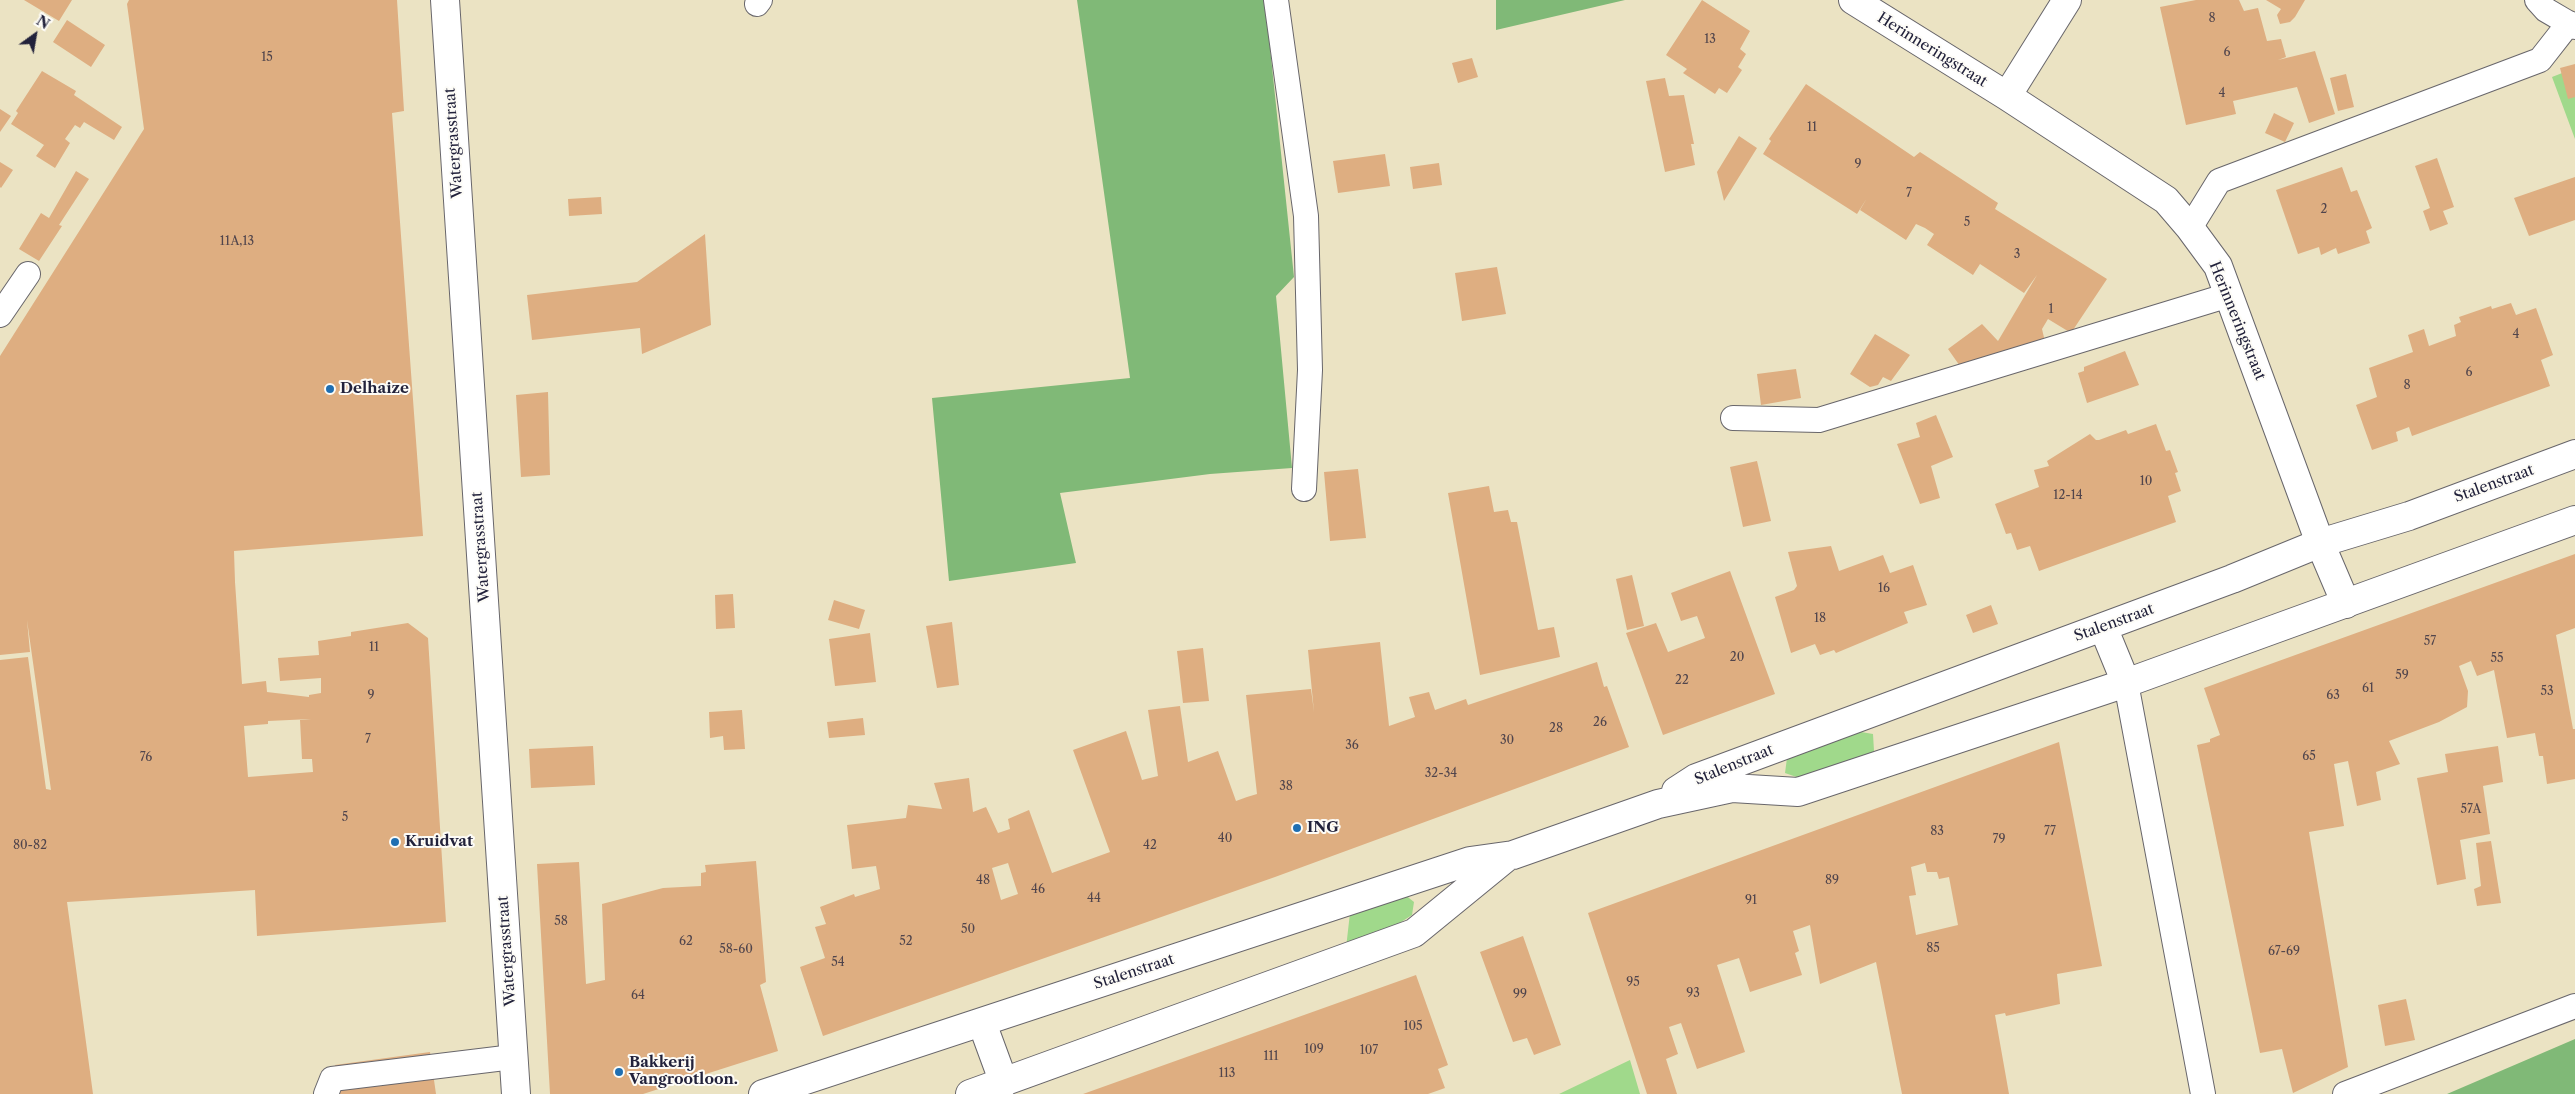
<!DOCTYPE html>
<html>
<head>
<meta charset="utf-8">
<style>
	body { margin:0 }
	#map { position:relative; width:2575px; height:1094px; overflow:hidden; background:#ebe3c3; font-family:"Libre Caslon Text",serif }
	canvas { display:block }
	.north { position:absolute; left:10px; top:10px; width:50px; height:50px; -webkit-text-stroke:4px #fdfcf7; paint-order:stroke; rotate:32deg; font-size:14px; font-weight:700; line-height:20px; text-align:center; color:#22223b }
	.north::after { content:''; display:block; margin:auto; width:18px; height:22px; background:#22223b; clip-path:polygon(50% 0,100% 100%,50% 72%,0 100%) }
</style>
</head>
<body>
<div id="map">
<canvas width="2575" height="1094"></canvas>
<div class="north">N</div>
</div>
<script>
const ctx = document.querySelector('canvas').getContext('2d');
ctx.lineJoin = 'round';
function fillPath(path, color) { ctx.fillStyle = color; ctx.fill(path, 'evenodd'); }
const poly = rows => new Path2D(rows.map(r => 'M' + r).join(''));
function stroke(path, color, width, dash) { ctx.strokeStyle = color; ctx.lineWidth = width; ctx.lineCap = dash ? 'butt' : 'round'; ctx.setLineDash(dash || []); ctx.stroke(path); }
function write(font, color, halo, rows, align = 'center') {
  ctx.font = font + ' "Libre Caslon Text",serif'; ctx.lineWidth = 4; ctx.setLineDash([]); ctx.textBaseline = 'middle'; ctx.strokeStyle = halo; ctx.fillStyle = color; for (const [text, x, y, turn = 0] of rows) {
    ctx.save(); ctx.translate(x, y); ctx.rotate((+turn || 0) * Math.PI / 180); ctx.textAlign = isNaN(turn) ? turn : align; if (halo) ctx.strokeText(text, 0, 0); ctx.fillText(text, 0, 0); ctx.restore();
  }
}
fillPath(poly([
	[2575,68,2575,139,2552,77],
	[1861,732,1873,734,1874,751,1866,761,1805,780,1785,773,1787,758],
	[1404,894,1414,902,1412,915,1387,931,1346,948,1350,913],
	[1630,1060,1640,1094,1559,1094]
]), '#a0d98b');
fillPath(poly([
	[1077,0,1265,0,1294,277,1276,296,1292,468,1210,474,1060,493,1076,563,949,581,932,398,1130,378],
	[1496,0,1625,0,1496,30],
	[2575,1039,2575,1094,2447,1094]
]), '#80b977');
fillPath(poly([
	[24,0,72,0,59,21],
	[129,0,397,0,404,111,392,113,423,536,234,551,235,582,167,586,235,582,242,684,266,681,267,692,309,697,309,695,321,693,321,678,280,681,278,658,319,655,318,641,351,636,351,632,408,623,428,638,446,922,257,936,255,890,67,902,93,1094,0,1094,0,660,28,657,46,789,51,790,27,620,30,652,0,655,0,356,144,129,127,4],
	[300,720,302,759,312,759,313,772,248,777,244,726,268,724,268,721,311,719],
	[1702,0,1750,31,1740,49,1746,54,1738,67,1742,70,1727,93,1719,88,1715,94,1683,73,1687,69,1666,55],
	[2196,0,2239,0,2244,11,2258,8,2267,41,2281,39,2286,57,2278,60,2315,51,2335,114,2309,123,2297,87,2233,101,2236,114,2186,125,2160,7],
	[2266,0,2305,0,2295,17,2290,22,2280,24,2277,15,2281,9],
	[67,20,105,45,91,67,53,42],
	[1472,58,1478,77,1458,83,1452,63],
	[2575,64,2575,97,2568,99,2560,68],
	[42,71,76,91,74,95,122,127,114,140,84,122,80,128,75,125,65,139,70,143,55,168,36,156,44,145,11,124,18,113,16,111],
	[2346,74,2354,107,2338,111,2330,78],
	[1665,78,1669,96,1684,95,1694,144,1691,144,1695,165,1665,172,1646,81],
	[1806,84,1914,157,1920,152,1998,203,1995,209,2107,279,2071,333,2048,319,2042,329,2046,346,1962,369,1948,349,1982,324,1998,341,2037,275,2024,293,1980,264,1973,275,1927,245,1934,234,1925,228,1916,224,1906,240,1860,210,1867,198,1857,214,1763,154,1771,141,1769,139],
	[0,109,11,116,0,132],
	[2274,113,2294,123,2285,142,2265,133],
	[1739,136,1757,148,1724,201,1717,172],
	[1385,154,1390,186,1338,193,1333,161],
	[2437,158,2454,207,2443,211,2448,224,2430,231,2423,211,2430,208,2415,166],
	[0,162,13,170,1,188,0,187],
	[1439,163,1442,185,1413,189,1410,167],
	[2342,167,2351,192,2357,190,2372,228,2366,231,2370,243,2338,254,2336,248,2321,255,2319,247,2298,254,2276,190],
	[76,171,89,179,59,225,62,226,39,261,19,249,41,213,49,218],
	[2575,177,2575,220,2529,236,2514,198],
	[601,197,602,214,569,216,568,199],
	[705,234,711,325,642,354,640,328,532,340,527,295,637,282],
	[1497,267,1506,314,1462,321,1455,273],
	[2511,303,2516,315,2536,308,2553,355,2541,360,2550,386,2412,436,2409,427,2396,432,2398,441,2372,450,2356,405,2377,397,2369,368,2413,352,2408,335,2424,329,2429,346,2456,336,2454,325,2461,322,2459,317,2491,306,2492,309],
	[1875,334,1910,355,1891,381,1883,377,1878,385,1870,387,1850,374],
	[2125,351,2139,385,2087,403,2078,373,2084,371,2084,367],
	[1796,369,1801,398,1761,405,1757,374],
	[548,392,550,475,521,477,516,395],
	[1936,415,1953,457,1931,466,1940,498,1920,504,1897,444,1920,437,1916,423],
	[2156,424,2166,451,2170,450,2178,472,2175,473,2181,491,2168,496,2176,522,2039,571,2030,546,2017,550,2011,533,2006,534,1995,504,2039,487,2034,470,2049,466,2047,461,2090,434,2096,440,2099,440,2126,430,2128,434],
	[1757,461,1771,521,1743,527,1730,467],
	[1358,469,1366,538,1330,541,1324,472],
	[1489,486,1494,512,1508,510,1511,522,1517,522,1538,630,1554,627,1560,657,1480,675,1448,493],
	[1831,546,1839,571,1883,555,1890,573,1913,565,1927,605,1904,612,1908,623,1836,653,1834,650,1820,655,1815,644,1791,653,1775,597,1794,590,1797,586,1788,552],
	[2575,554,2575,628,2556,635,2573,729,2575,729,2575,779,2547,784,2543,756,2539,756,2535,733,2507,738,2494,670,2477,676,2471,661,2459,666,2468,691,2467,707,2439,722,2389,741,2400,764,2376,772,2381,800,2357,806,2348,761,2334,764,2344,826,2309,832,2348,1067,2293,1093,2282,1049,2260,1053,2197,745,2210,742,2210,739,2220,735,2204,688],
	[1730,571,1775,694,1663,735,1626,633,1656,623,1668,652,1705,638,1697,616,1681,621,1671,593],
	[1632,575,1644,626,1627,630,1616,579],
	[733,594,735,628,716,629,715,595],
	[834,600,865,610,859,629,828,620],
	[1991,605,1998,624,1973,633,1966,615],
	[952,622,959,685,937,688,926,626],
	[870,633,876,682,835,686,829,639],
	[1380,642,1389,726,1415,717,1409,697,1429,692,1435,710,1466,699,1468,705,1597,662,1604,687,1607,686,1629,747,1275,877,823,1036,800,967,825,958,815,927,826,924,820,907,854,894,855,897,880,889,876,866,852,869,847,825,906,818,908,805,942,809,934,783,969,778,973,812,986,807,998,833,1010,829,1008,819,1029,810,1052,873,1110,852,1073,750,1126,731,1142,780,1158,776,1148,710,1180,706,1188,762,1218,751,1236,801,1247,797,1257,794,1246,695,1311,689,1314,712,1308,650],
	[1008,863,1018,894,1001,900,992,868],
	[1203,648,1209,701,1183,703,1177,651],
	[742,710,745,749,724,750,723,736,710,738,709,712],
	[863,718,865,735,829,738,827,722],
	[2059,742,2102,966,2057,974,2060,1004,2006,1016,2005,1013,1995,1015,2009,1094,1902,1094,1876,962,1820,984,1810,925,1793,931,1799,951,1795,953,1802,975,1750,992,1739,958,1717,965,1745,1052,1697,1069,1681,1023,1669,1027,1678,1054,1666,1059,1677,1094,1647,1094,1588,913],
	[1925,863,1927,872,1937,872,1939,879,1949,877,1958,925,1916,935,1909,896,1916,895,1911,867],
	[593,746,595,785,531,788,529,749],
	[2498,746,2503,782,2483,786,2490,834,2460,840,2466,879,2437,885,2417,778,2448,772,2445,754],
	[2491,841,2501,903,2477,906,2474,889,2481,886,2476,843],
	[756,861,766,982,760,985,778,1051,643,1094,550,1094,537,864,579,862,586,984,605,980,602,904,663,888,701,886,701,873,706,872,705,865],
	[1523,936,1561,1045,1534,1055,1527,1038,1513,1042,1480,952],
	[1416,975,1448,1065,1438,1069,1445,1088,1428,1094,1083,1094],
	[2406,999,2415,1040,2385,1046,2378,1005],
	[430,1052,436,1094,339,1094,335,1065]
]), '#deae81');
const service = poly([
	[1276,0,1306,216,1310,370,1304,489],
	[2537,0,2546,10,2575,27],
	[757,4,760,0],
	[2190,228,2219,181,2540,60,2569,23],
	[0,315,28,274],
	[1733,418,1819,420,2229,295],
	[2126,683,2203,1094],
	[326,1094,332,1079,513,1057],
	[2345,1094,2575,1006]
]);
const minor = poly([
	[445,0,516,1094],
	[1853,0,2007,96,2166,200,2190,228,2218,266,2320,543,2346,604],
	[2007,96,2067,0]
]);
const tertiary = poly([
	[2103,627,2126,683],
	[1676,791,1696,778,2232,579,2320,543,2409,516,2575,454],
	[982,1023,1004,1083],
	[763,1094,1470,861,1513,855,1658,804,1732,788,1798,792,2126,683,2575,520],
	[970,1094,1414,933,1507,857]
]);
stroke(service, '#68666b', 26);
stroke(minor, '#68666b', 30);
stroke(tertiary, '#68666b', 30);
stroke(service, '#fff', 24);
stroke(minor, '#fff', 28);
stroke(tertiary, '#fff', 28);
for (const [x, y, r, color] of [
	[330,389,5,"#1f6fb2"],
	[1297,828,5,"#1f6fb2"],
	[395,842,5,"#1f6fb2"],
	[619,1072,5,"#1f6fb2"]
]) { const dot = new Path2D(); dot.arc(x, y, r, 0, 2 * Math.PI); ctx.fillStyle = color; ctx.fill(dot); stroke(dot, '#fdfcf7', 2); }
write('12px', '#51454c', null, [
	["8",2212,19],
	["13",1710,40],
	["6",2227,53],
	["15",267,58],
	["4",2222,94],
	["11",1812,128],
	["9",1858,165],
	["7",1909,194],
	["2",2324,210],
	["5",1967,223],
	["11A,13",237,242],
	["3",2017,255],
	["1",2051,310],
	["4",2516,335],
	["6",2469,373],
	["8",2407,386],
	["10",2146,482],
	["12-14",2068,496],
	["16",1884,589],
	["18",1820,619],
	["57",2430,642],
	["11",374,648],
	["20",1737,658],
	["55",2497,659],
	["59",2402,676],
	["22",1682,681],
	["61",2368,689],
	["53",2547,692],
	["9",371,696],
	["63",2333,696],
	["26",1600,723],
	["28",1556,729],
	["7",368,740],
	["30",1507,741],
	["36",1352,746],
	["65",2309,757],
	["76",146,758],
	["32-34",1441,774],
	["38",1286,787],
	["57A",2471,810],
	["5",345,818],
	["83",1937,832],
	["77",2050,832],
	["40",1225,839],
	["79",1999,840],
	["80-82",30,846],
	["42",1150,846],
	["48",983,881],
	["89",1832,881],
	["46",1038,890],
	["44",1094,899],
	["91",1751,901],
	["58",561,922],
	["50",968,930],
	["62",686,942],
	["52",906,942],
	["85",1933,949],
	["58-60",736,950],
	["67-69",2284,952],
	["54",838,963],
	["95",1633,983],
	["93",1693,994],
	["99",1520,995],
	["64",638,996],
	["105",1413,1027],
	["109",1314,1050],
	["107",1369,1051],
	["111",1271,1057],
	["113",1227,1074]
]);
write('15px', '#22223b', '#fdfcf7', [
	["Herinneringstraat",1932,50,32],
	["Watergrasstraat",454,143,-94],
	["Herinneringstraat",2237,321,68],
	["Stalenstraat",2494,484,-20],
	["Watergrasstraat",481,547,-94],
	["Stalenstraat",2114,623,-20],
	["Stalenstraat",1734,765,-22],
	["Watergrasstraat",507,951,-94],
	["Stalenstraat",1134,972,-18]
]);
write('bold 15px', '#22223b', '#fdfcf7', [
	["Delhaize",340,389],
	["ING",1307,828],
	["Kruidvat",405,842],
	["Bakkerij",629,1063],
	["Vangrootloon.",629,1080]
], 'left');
</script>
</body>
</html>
